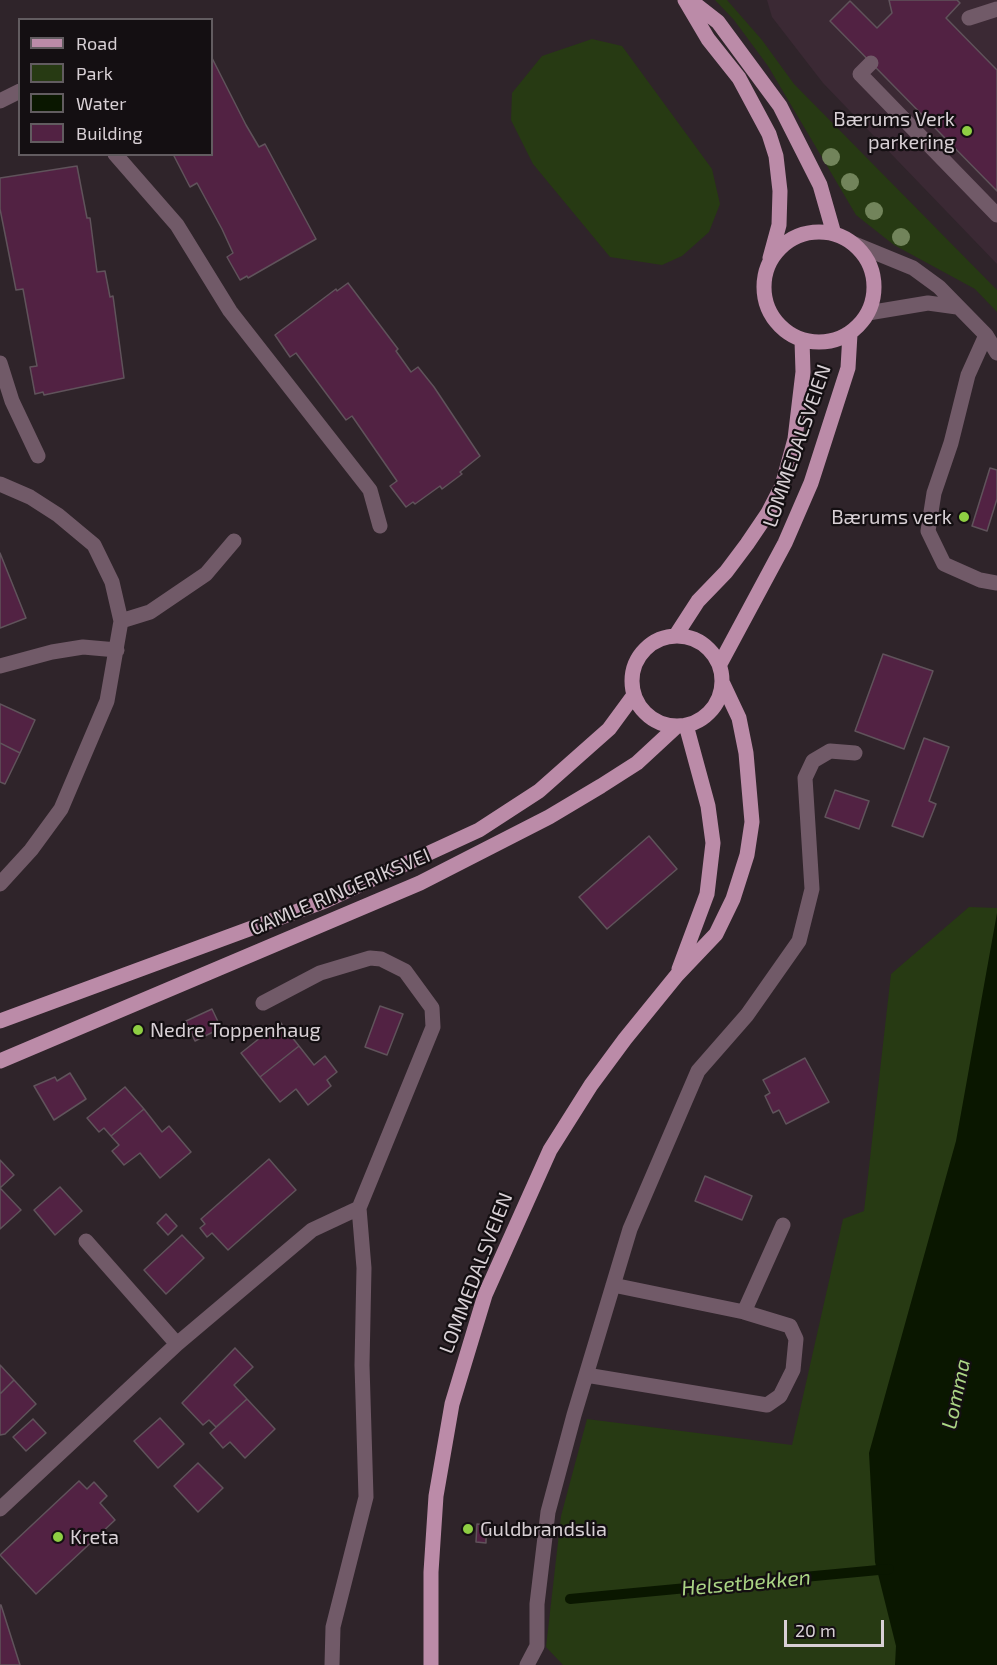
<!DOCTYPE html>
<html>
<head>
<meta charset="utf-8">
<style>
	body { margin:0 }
	#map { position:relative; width:997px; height:1665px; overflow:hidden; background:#2f242a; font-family:"Exo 2",sans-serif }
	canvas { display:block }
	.legend { position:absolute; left:18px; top:18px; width:195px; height:138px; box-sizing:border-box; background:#140f12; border:2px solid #625c60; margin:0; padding:8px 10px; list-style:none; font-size:18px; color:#d8d0d5 }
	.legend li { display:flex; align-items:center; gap:12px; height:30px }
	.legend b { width:30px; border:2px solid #625c60 }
	.scale { position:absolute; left:784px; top:1620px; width:100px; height:27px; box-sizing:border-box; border:3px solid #d8d0d5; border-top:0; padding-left:8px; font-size:18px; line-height:21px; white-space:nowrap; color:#d8d0d5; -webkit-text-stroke:4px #140f12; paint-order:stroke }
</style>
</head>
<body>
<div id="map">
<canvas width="997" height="1665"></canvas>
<ul class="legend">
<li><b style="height:8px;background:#bb8ba8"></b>Road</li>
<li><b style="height:16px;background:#273a13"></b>Park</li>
<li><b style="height:16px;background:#0a1700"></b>Water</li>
<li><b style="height:16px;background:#522243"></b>Building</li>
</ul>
<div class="scale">20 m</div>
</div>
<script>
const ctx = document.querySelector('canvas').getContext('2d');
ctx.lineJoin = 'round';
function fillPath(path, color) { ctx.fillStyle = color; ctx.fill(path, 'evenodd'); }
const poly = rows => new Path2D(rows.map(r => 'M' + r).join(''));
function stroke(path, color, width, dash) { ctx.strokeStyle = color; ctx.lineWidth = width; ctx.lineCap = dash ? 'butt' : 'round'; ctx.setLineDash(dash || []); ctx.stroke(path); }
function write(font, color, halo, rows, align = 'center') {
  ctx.font = font + ' "Exo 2",sans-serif'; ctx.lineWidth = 4.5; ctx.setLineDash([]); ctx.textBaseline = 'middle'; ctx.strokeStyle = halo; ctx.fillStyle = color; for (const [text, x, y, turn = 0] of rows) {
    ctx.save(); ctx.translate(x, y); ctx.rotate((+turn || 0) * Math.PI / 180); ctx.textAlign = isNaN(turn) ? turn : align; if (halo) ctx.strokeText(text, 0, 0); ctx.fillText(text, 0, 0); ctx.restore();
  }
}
fillPath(poly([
	[767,0,997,0,997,264,823,83,772,17]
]), '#3b2934');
fillPath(poly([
	[715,0,727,0,762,40,794,84,997,290,997,312,975,289,894,245,856,215,768,66,734,20],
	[592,39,622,46,712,169,720,204,709,232,682,256,662,265,610,257,533,164,511,120,512,93,542,56],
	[969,907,997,908,997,1665,563,1665,546,1647,561,1516,587,1419,792,1445,843,1219,864,1211,891,974]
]), '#273a13');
fillPath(poly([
	[997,913,997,1665,895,1665,896,1646,875,1562,869,1453,956,1141]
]), '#0a1700');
stroke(poly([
	[570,1599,889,1569]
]), '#0a1700', 10);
const building = poly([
	[889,0,957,0,960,3,946,18,997,70,997,191,830,21,850,1,877,28,892,13,889,0],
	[212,58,246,125,259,147,265,144,316,239,248,278,247,276,240,280,227,257,233,253,222,229,197,183,190,187,173,154,212,154,212,58],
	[77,166,87,218,90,218,97,272,105,271,110,297,113,296,124,378,44,395,43,392,35,394,30,367,37,366,23,289,16,290,5,234,0,209,0,178,77,166],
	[348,283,398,349,396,351,411,372,418,367,434,387,480,456,460,472,462,474,442,489,440,486,415,504,413,502,406,507,390,486,397,481,352,416,346,420,296,353,290,357,275,335,336,289,337,291,348,283],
	[990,468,997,470,997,499,987,531,972,526,990,468],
	[0,553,26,618,0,628,0,553],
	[883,654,933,671,904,749,855,731,883,654],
	[0,704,35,720,20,753,0,743,0,704],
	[924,738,949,747,929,801,936,804,923,837,892,826,924,738],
	[0,743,20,753,5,784,0,782,0,743],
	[835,790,869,801,859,829,825,817,835,790],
	[649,836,677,869,607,929,579,897,649,836],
	[380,1006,403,1014,387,1055,365,1047,380,1006],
	[212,1009,221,1028,195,1041,186,1021,212,1009],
	[280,1022,299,1046,260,1077,241,1053,280,1022],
	[299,1046,314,1065,325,1056,337,1072,327,1080,331,1086,308,1105,296,1089,280,1102,260,1077,299,1046],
	[805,1058,829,1102,786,1124,779,1110,773,1113,765,1096,770,1093,763,1080,805,1058],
	[70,1073,86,1099,54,1120,34,1086,55,1077,57,1081,70,1073],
	[125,1087,144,1109,111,1136,104,1128,99,1132,87,1118,125,1087],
	[144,1109,162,1132,169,1126,191,1152,160,1178,140,1153,124,1165,112,1151,119,1145,111,1136,144,1109],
	[269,1159,296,1190,228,1250,212,1233,207,1237,200,1228,205,1224,201,1219,269,1159],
	[0,1160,14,1175,0,1188,0,1160],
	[705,1176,752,1196,742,1220,695,1201,705,1176],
	[60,1187,82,1211,55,1235,34,1210,60,1187],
	[0,1188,21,1210,0,1229,0,1188],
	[166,1214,177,1226,168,1235,157,1223,166,1214],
	[182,1235,204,1258,166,1294,144,1270,182,1235],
	[235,1348,253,1367,234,1385,247,1399,216,1427,209,1420,203,1425,182,1403,235,1348],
	[0,1365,14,1380,0,1394,0,1365],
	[14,1380,36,1404,5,1434,0,1435,0,1394,14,1380],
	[247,1399,275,1429,245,1458,230,1442,223,1448,210,1433,247,1399],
	[160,1418,184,1444,158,1468,134,1441,160,1418],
	[33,1419,46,1433,26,1451,13,1437,33,1419],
	[198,1463,223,1488,198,1512,174,1486,198,1463],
	[79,1481,87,1489,94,1482,107,1496,100,1503,115,1520,36,1594,0,1555,79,1481],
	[477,1524,486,1525,486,1543,476,1542,477,1524],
	[0,1605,1,1605,20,1665,0,1665,0,1605]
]);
fillPath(building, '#522243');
stroke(building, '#60535b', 1.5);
stroke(poly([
	[969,18,997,9],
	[871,63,860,74,997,215],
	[0,101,20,91],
	[115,154,177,225,230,311,370,490,380,526],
	[852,243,913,268,939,287,986,335,997,353],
	[868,313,928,303,957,307],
	[986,335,968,375,951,443,934,493,928,531,944,564,980,580,997,583],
	[0,363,12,401,38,456],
	[0,484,30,497,58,515,94,545,112,582,121,621,107,701,61,809,31,850,0,884],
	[121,621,150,612,206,574,234,541],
	[0,666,52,652,83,647,117,650],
	[263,1003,320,973,370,958,381,959,405,971,432,1008,433,1027,359,1208,364,1268,362,1365,366,1497,333,1627,332,1665],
	[86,1241,177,1344],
	[744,1312,783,1225],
	[586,1375,767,1405,780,1396,793,1370,796,1339,790,1326,744,1312,613,1285],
	[0,1509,177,1344,312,1230,359,1208],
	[527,1665,537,1646,537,1604,548,1512,574,1415,630,1229,698,1071,747,1015,799,941,812,889,805,778,813,761,830,751,855,753]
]), '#715a68', 15);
stroke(poly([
	[685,0,708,39,739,78,769,134,776,156,780,191,779,225,770,258],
	[690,0,718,22,780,106,820,185,834,234],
	'764 287a55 55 0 1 1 110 0a55 55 0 1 1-110 0Z',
	[676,635,698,601,726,572,747,544,768,513,782,486,795,439,803,372,802,340],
	'632 681a45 45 0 1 1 90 0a45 45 0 1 1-90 0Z',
	[720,664,785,543,811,483,848,368,850,334],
	[679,969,707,894,713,843,708,806,686,725],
	[0,1021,325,901,479,830,539,791,609,729,634,695],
	[0,1061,420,883,549,817,601,786,637,763,677,726],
	[431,1665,431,1572,436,1496,452,1404,485,1295,550,1150,591,1085,625,1039,677,975,716,934,733,899,747,855,752,822,746,753,739,718,723,684]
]), '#bb8ba8', 15);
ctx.fillStyle = '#72845b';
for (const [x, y] of [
	[831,157],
	[850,182],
	[874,211],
	[901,237]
]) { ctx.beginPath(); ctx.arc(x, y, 9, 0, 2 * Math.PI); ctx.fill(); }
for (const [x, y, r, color] of [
	[967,131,6,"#8ece43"],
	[964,517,6,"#8ece43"],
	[138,1030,6,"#8ece43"],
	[468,1529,6,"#8ece43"],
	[58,1537,6,"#8ece43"]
]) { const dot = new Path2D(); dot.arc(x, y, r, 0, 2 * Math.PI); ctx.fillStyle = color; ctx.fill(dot); stroke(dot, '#140f12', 2); }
write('20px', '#d8d0d5', '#140f12', [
	["Bærums Verk",955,119,"right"],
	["parkering",955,142,"right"],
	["Bærums verk",952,517,"right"],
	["Nedre Toppenhaug",150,1030],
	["Guldbrandslia",480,1529],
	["Kreta",70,1537]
], 'left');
write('20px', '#d8d0d5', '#140f12', [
	["LOMMEDALSVEIEN",797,446,-71],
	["GAMLE RINGERIKSVEI",340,892,-23],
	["LOMMEDALSVEIEN",476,1273,-69]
]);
write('italic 21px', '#abd585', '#140f12', [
	["Lomma",956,1394,-78],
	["Helsetbekken",746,1583,-5]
]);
</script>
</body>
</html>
